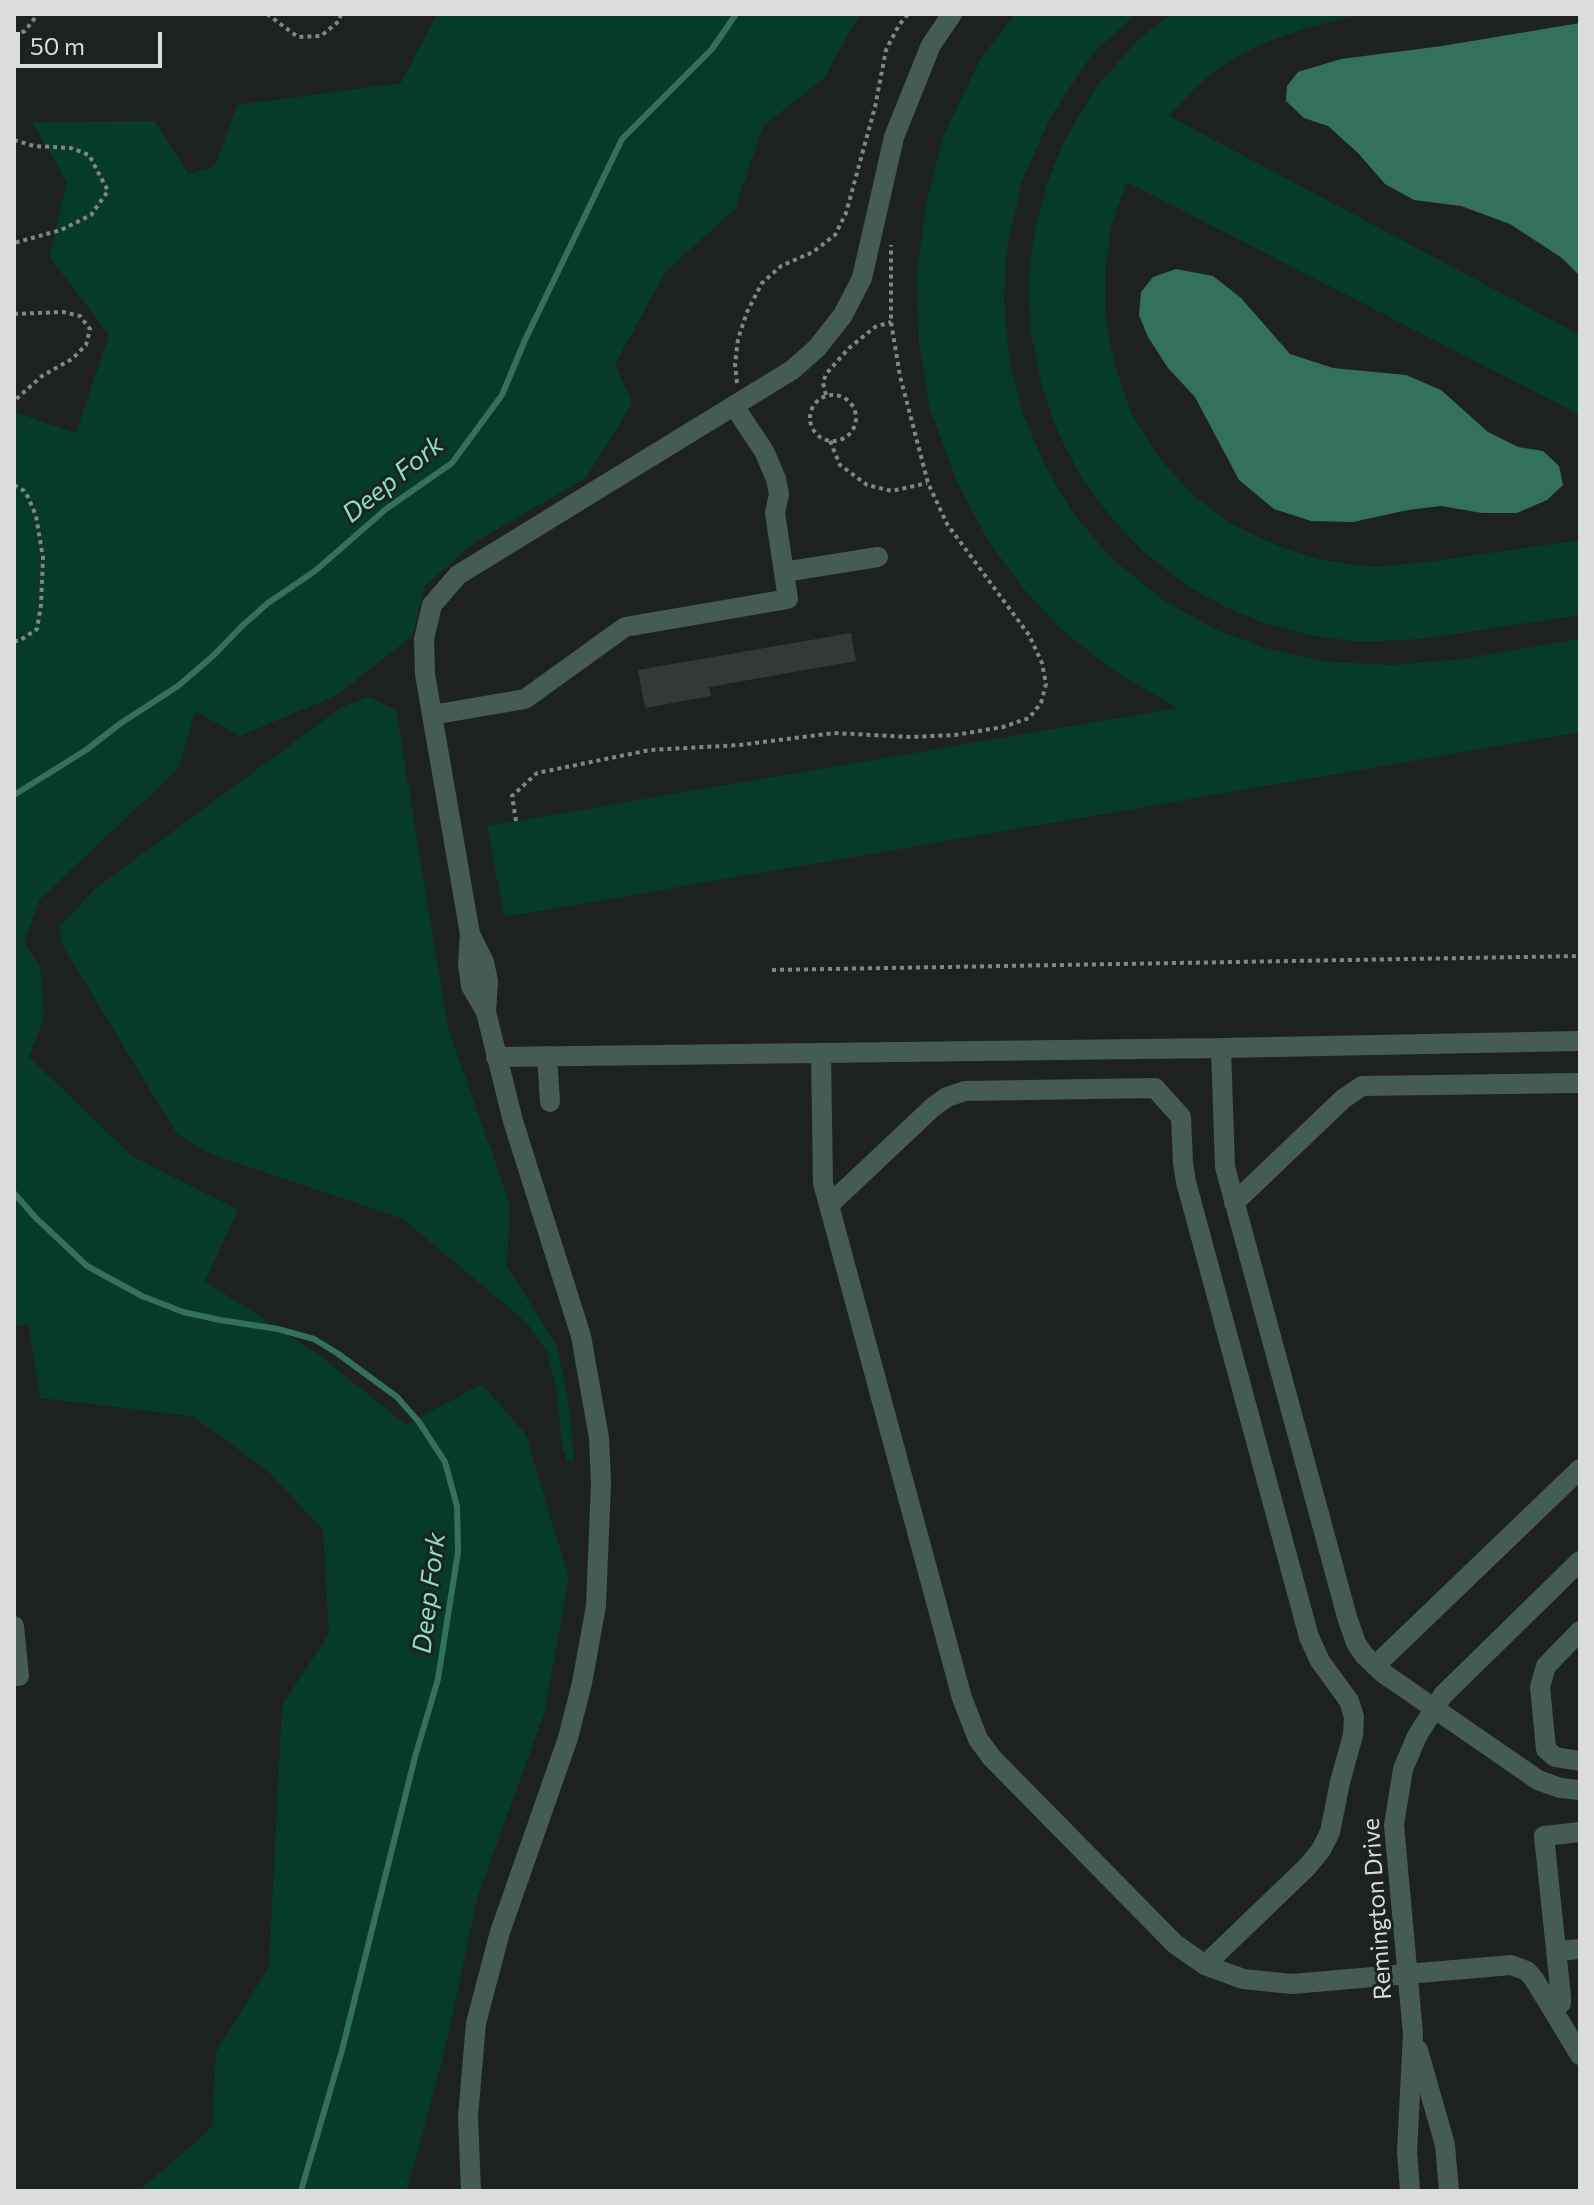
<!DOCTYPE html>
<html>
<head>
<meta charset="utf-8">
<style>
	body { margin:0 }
	#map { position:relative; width:1594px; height:2205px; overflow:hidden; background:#1d2220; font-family:Commissioner,sans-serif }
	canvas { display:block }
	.frame { position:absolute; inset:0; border:16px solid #dadddc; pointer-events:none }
	.scale { position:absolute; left:16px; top:32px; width:146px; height:36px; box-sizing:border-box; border:4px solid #dadddc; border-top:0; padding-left:10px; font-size:24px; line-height:28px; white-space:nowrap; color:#dadddc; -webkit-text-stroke:6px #1d2220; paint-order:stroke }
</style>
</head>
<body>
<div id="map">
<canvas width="1594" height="2205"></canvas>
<div class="frame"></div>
<div class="scale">50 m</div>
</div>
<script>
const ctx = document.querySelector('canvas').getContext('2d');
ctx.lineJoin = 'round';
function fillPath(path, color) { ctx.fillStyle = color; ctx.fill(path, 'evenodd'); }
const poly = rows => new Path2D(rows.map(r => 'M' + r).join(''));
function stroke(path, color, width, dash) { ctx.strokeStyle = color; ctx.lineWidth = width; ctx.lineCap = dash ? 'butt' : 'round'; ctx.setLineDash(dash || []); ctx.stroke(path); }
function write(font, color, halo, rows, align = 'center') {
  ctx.font = font + ' Commissioner,sans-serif'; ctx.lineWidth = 6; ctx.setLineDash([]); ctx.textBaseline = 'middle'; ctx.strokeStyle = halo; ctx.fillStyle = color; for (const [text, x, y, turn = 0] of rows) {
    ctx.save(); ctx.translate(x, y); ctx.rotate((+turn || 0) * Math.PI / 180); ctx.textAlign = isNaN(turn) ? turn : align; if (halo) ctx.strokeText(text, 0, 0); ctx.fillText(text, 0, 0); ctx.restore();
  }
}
fillPath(poly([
	[437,14,860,14,824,78,763,126,735,209,666,271,615,364,632,403,586,478,475,542,425,586,412,636,337,695,240,736,195,711,179,768,40,899,24,942,40,967,44,1017,29,1057,132,1156,238,1210,205,1281,319,1355,406,1425,482,1384,526,1435,569,1579,544,1714,478,1895,445,2049,407,2191,139,2191,212,2127,216,2052,269,1967,282,1705,329,1634,323,1530,268,1471,192,1416,40,1398,29,1325,14,1325,14,412,76,433,109,335,49,256,67,182,32,122,155,121,189,174,215,166,237,105,401,83],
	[1015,14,1136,14,1092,54,1051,116,1022,181,1007,247,1004,298,1009,359,1023,414,1044,464,1072,512,1110,557,1163,600,1217,630,1265,648,1328,662,1393,665,1462,659,1580,639,1580,732,504,917,487,826,1177,708,1113,670,1061,629,1023,588,989,542,958,484,930,409,919,343,917,272,926,204,943,137,980,60],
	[1171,14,1361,14,1306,28,1257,46,1220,67,1195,88,1169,116,1580,335,1580,415,1127,182,1112,223,1105,269,1105,313,1114,363,1131,413,1160,459,1194,496,1232,524,1278,546,1321,560,1373,567,1427,562,1580,540,1580,615,1422,639,1359,642,1314,636,1264,623,1225,607,1186,585,1144,552,1115,522,1083,480,1059,435,1042,387,1031,333,1029,283,1034,234,1046,187,1063,143,1097,86,1138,40],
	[369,697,396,710,448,1028,510,1204,507,1266,557,1346,569,1407,574,1460,568,1461,563,1451,556,1388,547,1352,527,1323,403,1219,211,1154,177,1134,61,943,59,927,96,888,342,707]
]), '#063a2b');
fillPath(poly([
	[1580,23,1580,276,1562,258,1510,224,1461,206,1414,200,1385,184,1358,153,1328,126,1304,118,1286,101,1287,86,1298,72,1341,59,1442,46],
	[1176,269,1213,276,1241,298,1290,354,1333,368,1406,375,1441,390,1488,432,1518,447,1543,451,1559,466,1563,485,1547,500,1517,513,1482,513,1441,506,1408,510,1353,522,1311,521,1274,509,1239,480,1195,397,1168,368,1148,337,1139,315,1141,292,1153,277]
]), '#34715c');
stroke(poly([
	[14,795,86,750,121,723,178,686,214,655,242,626,268,603,315,571,386,509,452,463,502,395,525,340,622,139,712,49,736,14],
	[14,1193,35,1217,87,1266,142,1296,183,1312,220,1320,278,1329,314,1339,337,1353,397,1397,419,1422,445,1462,457,1506,458,1552,438,1679,415,1757,342,2050,301,2191]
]), '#34715c', 6);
fillPath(poly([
	[851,633,856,661,709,687,711,696,645,708,638,670]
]), '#333937');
stroke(poly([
	[267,14,298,37,321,36,339,21,341,14],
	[14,35,25,31,38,14],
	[14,140,34,146,71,148,89,155,108,191,91,215,61,230,14,243],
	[14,314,63,312,80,316,90,329,86,345,72,359,42,376,14,401],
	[737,383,735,364,738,339,747,312,762,283,781,266,813,252,835,235,846,213,875,107,886,50,899,25,908,14],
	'810 418a23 23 0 1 1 46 0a23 23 0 1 1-46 0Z',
	[826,395,823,383,826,374,849,348,875,327,891,322],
	[830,441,840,465,867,485,892,491,927,483],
	[14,485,23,490,28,497,36,516,43,558,41,605,37,629,19,641,14,641],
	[516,821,512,796,537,773,650,750,740,745,834,733,910,737,955,735,1003,727,1029,718,1041,703,1046,684,1042,663,1029,635,947,524,928,483,900,376,891,322,891,245],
	[772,970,1580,956]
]), '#828685', 4, [4, 4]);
stroke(poly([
	[784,572,878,557],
	[432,715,525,699,625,627,788,599,775,513,779,494,776,479,764,451,734,406],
	[470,934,484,962,488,981,486,1012],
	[1221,1048,1225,1167,1347,1617,1356,1643,1364,1655,1383,1673,1538,1780,1560,1788,1580,1790],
	[821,1054,823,1183,962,1698,978,1739,992,1758,1175,1944,1205,1965,1243,1979,1292,1984,1511,1965,1527,1971,1534,1979,1580,2055],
	[547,1056,550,1102],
	[496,1057,1221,1048,1580,1041],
	[1234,1203,1343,1099,1362,1086,1580,1083],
	[829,1205,933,1107,947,1097,965,1091,1155,1088,1181,1117,1183,1163,1186,1182,1309,1637,1320,1661,1349,1701,1354,1717,1353,1735,1340,1782,1330,1832,1321,1850,1307,1867,1205,1965],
	[14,1626,19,1676,14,1676],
	[1580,1631,1546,1666,1540,1687,1546,1749,1555,1757,1580,1761],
	[1375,1666,1580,1469],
	[1557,1951,1580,1949],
	[1553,2009,1561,2003,1561,1997,1544,1836,1580,1832],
	[1418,2050,1445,2145,1449,2191],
	[471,2191,468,2117,476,2023,500,1932,568,1738,582,1683,596,1606,601,1483,599,1438,581,1336,513,1121,486,1012,471,986,468,964,470,934,425,674,424,639,432,605,458,575,792,370,817,348,843,315,862,278,894,137,931,45,952,14],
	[1410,2191,1407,2152,1413,2034,1394,1825,1403,1769,1417,1736,1443,1695,1580,1561]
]), '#455c53', 20);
write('24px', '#dadddc', '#1d2220', [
	["Remington Drive",1377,1909,-94]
]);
write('italic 26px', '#86e3c1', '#1d2220', [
	["Deep Fork",393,479,-39],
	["Deep Fork",429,1593,-83]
]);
</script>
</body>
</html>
